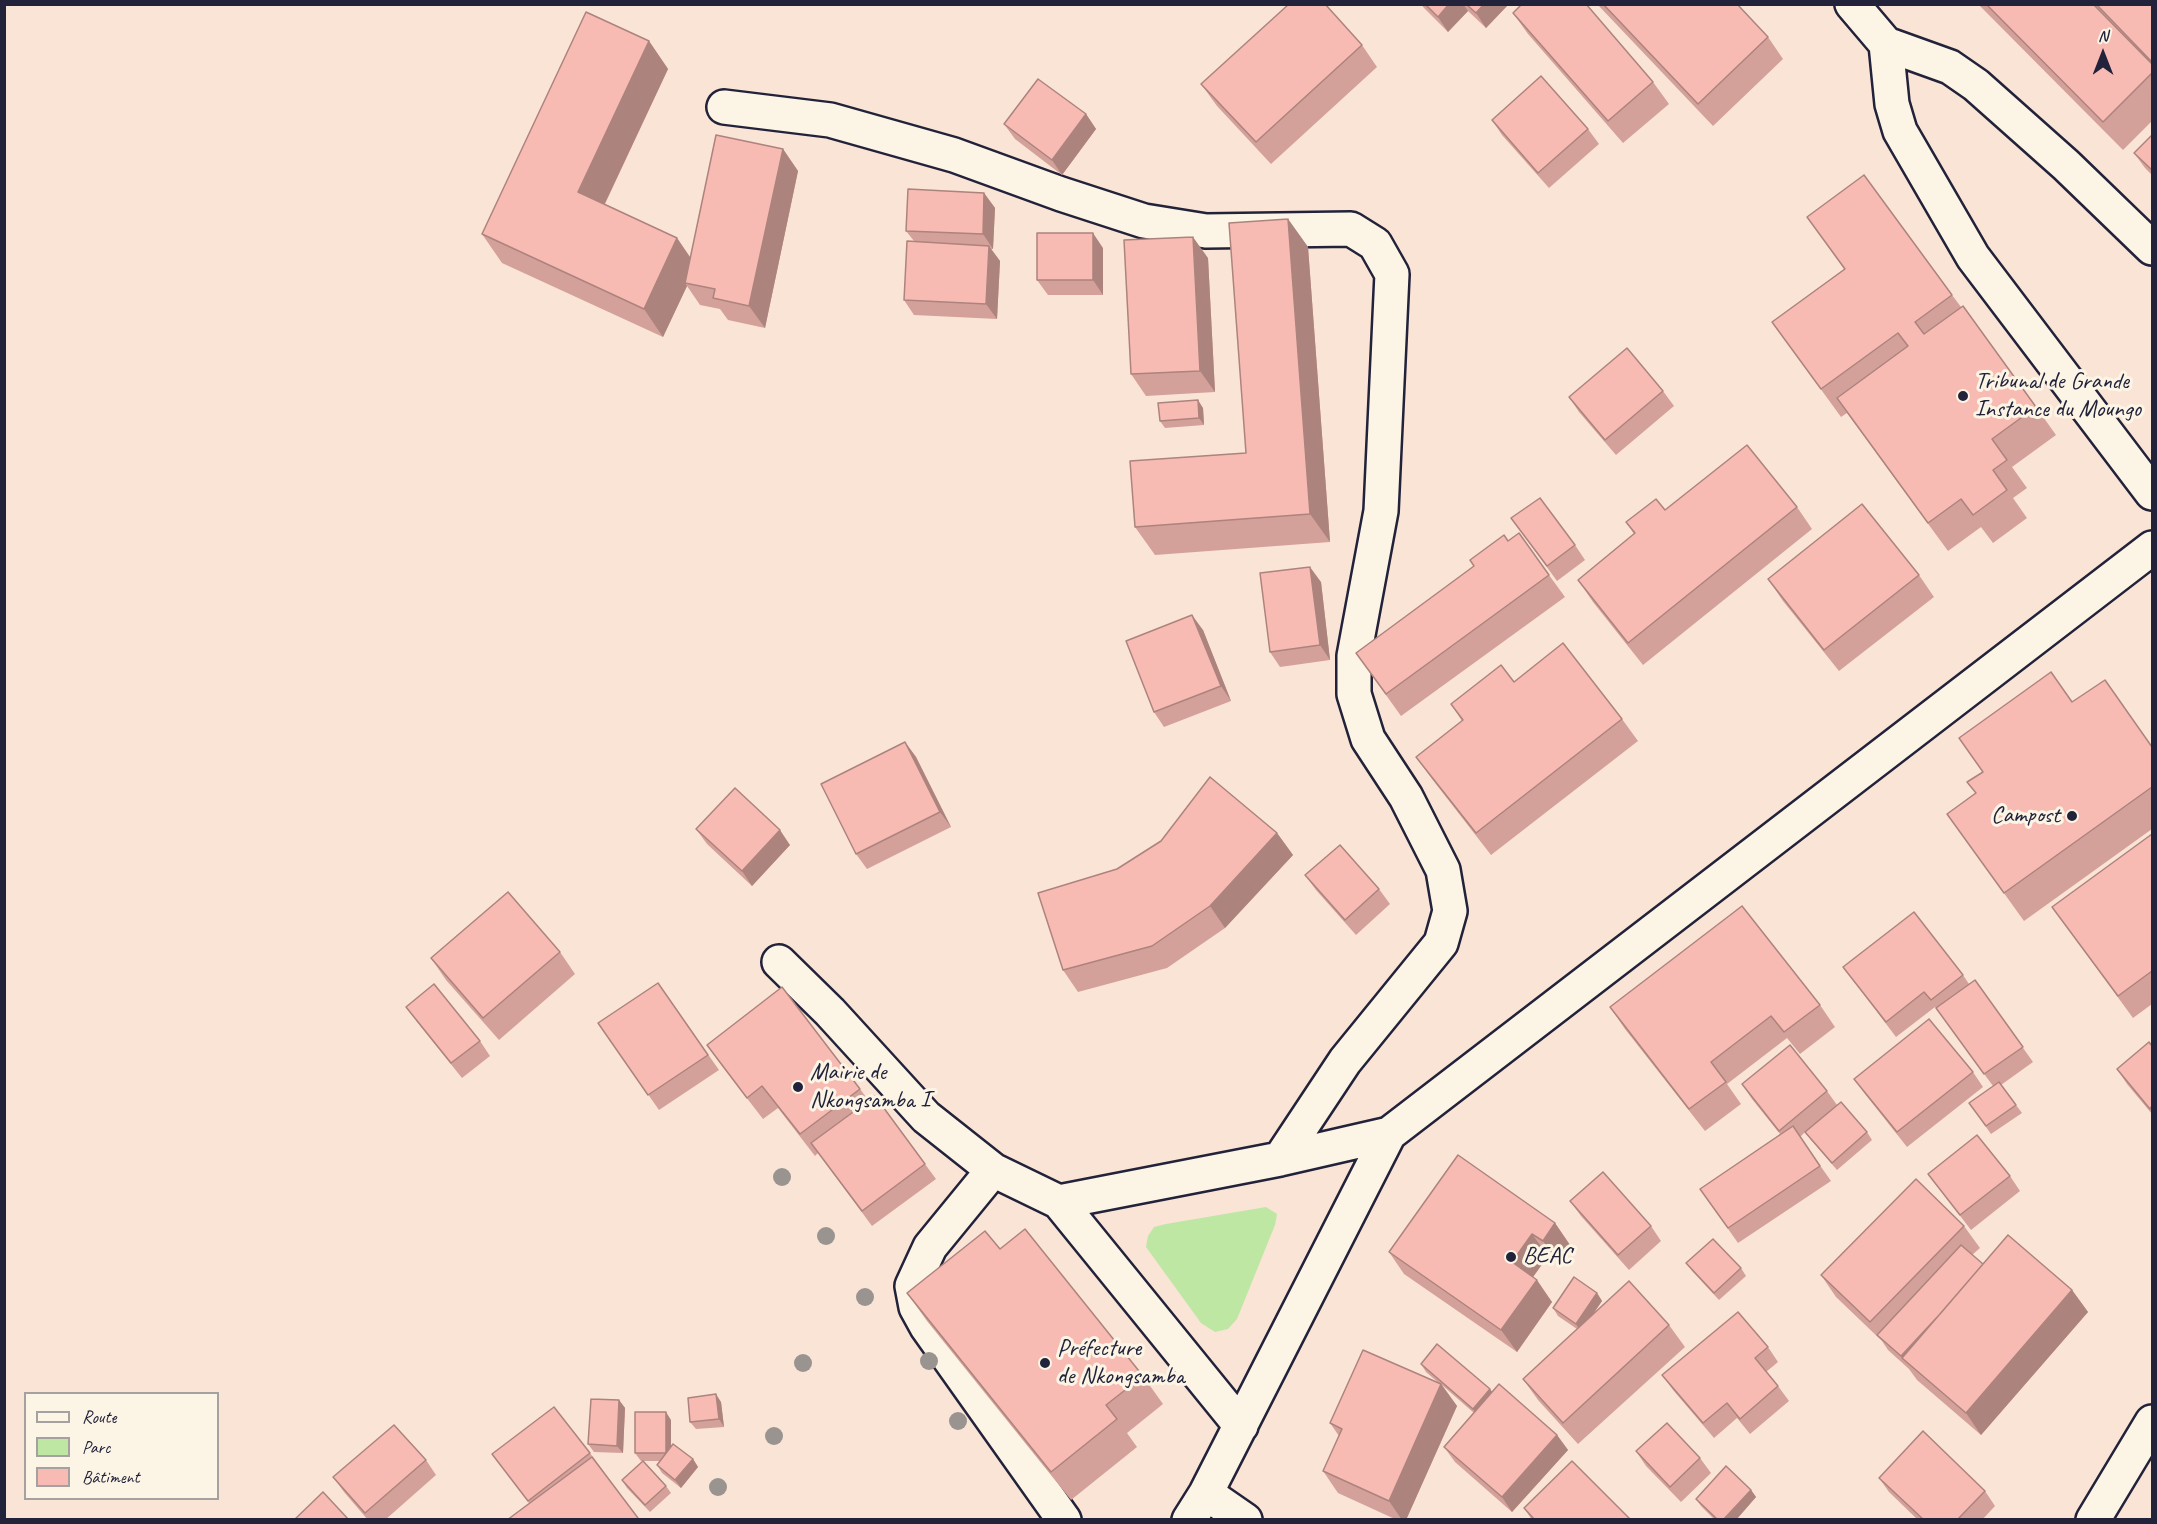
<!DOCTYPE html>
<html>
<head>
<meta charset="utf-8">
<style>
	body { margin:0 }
	#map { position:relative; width:2157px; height:1524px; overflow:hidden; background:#fae4d6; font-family:Caveat,sans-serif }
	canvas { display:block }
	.frame { position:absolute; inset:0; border:6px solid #22223b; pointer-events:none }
	.legend { position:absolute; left:24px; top:1392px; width:195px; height:108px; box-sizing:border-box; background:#fcf5e5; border:2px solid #a5a1a1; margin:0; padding:8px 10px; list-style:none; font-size:18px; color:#22223b }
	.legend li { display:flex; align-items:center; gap:12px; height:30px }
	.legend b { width:30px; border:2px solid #a5a1a1 }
	.north { position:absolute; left:2073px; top:24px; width:60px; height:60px; -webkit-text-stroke:4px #fcf5e5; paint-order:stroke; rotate:0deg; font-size:16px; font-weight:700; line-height:24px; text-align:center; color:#22223b }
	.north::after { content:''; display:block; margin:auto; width:21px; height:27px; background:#22223b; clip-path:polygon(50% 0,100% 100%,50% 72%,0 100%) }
</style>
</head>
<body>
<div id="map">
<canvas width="2157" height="1524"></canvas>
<div class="frame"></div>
<ul class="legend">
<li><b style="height:8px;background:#fcf5e5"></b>Route</li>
<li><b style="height:16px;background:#bde7a3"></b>Parc</li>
<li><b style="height:16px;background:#f7bbb3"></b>Bâtiment</li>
</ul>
<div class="north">N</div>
</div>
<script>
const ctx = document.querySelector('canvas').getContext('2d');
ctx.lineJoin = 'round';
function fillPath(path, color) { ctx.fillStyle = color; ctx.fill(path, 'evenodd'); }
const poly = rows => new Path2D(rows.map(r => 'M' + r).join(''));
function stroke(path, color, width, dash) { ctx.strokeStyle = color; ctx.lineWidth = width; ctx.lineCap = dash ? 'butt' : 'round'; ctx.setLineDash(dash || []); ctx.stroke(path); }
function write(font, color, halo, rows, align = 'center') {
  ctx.font = font + ' Caveat,sans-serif'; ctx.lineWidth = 6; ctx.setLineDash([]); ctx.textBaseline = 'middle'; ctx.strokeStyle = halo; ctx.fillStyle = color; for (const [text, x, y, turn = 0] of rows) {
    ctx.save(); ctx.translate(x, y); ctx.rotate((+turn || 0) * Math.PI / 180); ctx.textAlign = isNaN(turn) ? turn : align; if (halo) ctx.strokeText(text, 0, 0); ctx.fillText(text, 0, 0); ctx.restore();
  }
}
fillPath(poly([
	[1266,1207,1277,1214,1275,1225,1237,1319,1228,1329,1215,1332,1201,1323,1146,1247,1148,1236,1154,1227,1166,1224]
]), '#bde7a3');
const minor = poly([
	[1852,4,1886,44,1950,67,1976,85,2066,165,2152,248],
	[1886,44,1892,104,1900,131,1973,257,2152,493],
	[724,107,830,120,954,155,1061,194,1144,221,1206,231,1351,229,1375,244,1392,274,1381,511,1354,656,1354,694,1368,739,1406,797,1443,870,1450,911,1441,943,1345,1061,1280,1159],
	[779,962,830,1012,926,1117,993,1170,1059,1202,1241,1426],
	[993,1170,930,1247,912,1286,916,1307,927,1327,1064,1520],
	[1059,1202,1280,1159,1389,1134,2152,548],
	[1206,1493,1245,1520],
	[1189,1520,1206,1493,1389,1134]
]);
const tertiary = poly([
	[2093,1520,2152,1422]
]);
stroke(minor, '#22223b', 38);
stroke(tertiary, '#22223b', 38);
stroke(minor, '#fcf5e5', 33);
stroke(tertiary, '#fcf5e5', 33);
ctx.fillStyle = '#99948f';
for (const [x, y] of [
	[782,1177],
	[826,1236],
	[865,1297],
	[929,1361],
	[803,1363],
	[958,1421],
	[774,1436],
	[718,1487]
]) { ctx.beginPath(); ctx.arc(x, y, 9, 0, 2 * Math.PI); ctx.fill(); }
fillPath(poly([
	[1421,4,1508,4,1508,5,1486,28,1468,11,1448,32,1424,8],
	[1597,4,1737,4,1768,37,1783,59,1713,126],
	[1978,4,2152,4,2152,121,2123,150],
	[1513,13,1653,82,1669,104,1623,143,1528,34],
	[649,41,668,69,605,204,677,238,690,257,783,149,798,171,765,328,728,320,720,309,700,305,687,286,663,337,502,263,482,234],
	[1362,45,1377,67,1271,164,1217,106,1201,84],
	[1086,114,1096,129,1062,175,1015,139,1004,124],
	[1492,120,1588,129,1599,144,1549,188,1502,135],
	[2152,135,2152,175,2145,168,2134,153],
	[984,193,995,208,993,249,991,249,1000,261,997,319,914,315,904,300,914,241,906,231],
	[1807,217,1952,295,2036,407,2056,435,2012,467,2027,488,2013,498,2027,518,1993,543,1981,527,1948,551,1847,413,1841,417,1772,322,1844,269],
	[1288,219,1308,247,1330,542,1155,555,1135,527,1246,453],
	[1103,248,1103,295,1048,295,1037,280],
	[1208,258,1215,392,1146,396,1131,374],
	[1663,391,1674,406,1616,455,1579,412,1569,397],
	[1203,408,1204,425,1165,428,1160,421],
	[1797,507,1812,529,1643,665,1593,602,1578,580,1634,534,1626,522],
	[1511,518,1575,545,1585,560,1557,581],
	[1508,541,1549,575,1565,597,1401,716,1356,653],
	[1919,575,1934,597,1839,671,1783,601,1768,579],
	[1321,582,1330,660,1280,667,1270,652],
	[1203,630,1231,701,1164,727,1154,712],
	[1514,682,1622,719,1638,741,1491,855,1432,779,1416,757,1462,721,1451,704],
	[2072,702,2152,747,2152,829,2024,921,1947,814,1975,793,1982,772],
	[905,742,916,757,951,827,867,869,856,854],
	[696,829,790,845,752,886,707,844],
	[1277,833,1293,855,1225,928,1167,968,1078,992,1063,970],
	[2152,834,2152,1004,2133,1018,2052,907],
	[1305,875,1379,889,1390,904,1356,935,1316,890],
	[560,952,575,974,499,1040,446,980,431,958],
	[1843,967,1963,975,1969,984,1975,980,2033,1062,2001,1085,2022,1113,1991,1134,1969,1103,1993,1086,1935,1007,1896,1037],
	[658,983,719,1070,659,1110,598,1023],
	[1820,1005,1835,1027,1800,1054,1787,1038,1727,1084,1741,1104,1705,1131,1625,1029,1610,1007],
	[406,1007,480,1041,490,1056,462,1078,417,1022],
	[707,1045,860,1089,869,1101,925,1164,936,1179,872,1226,818,1153,815,1156,778,1108,763,1119,722,1066],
	[2152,1046,2152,1114,2127,1084,2117,1069],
	[1973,1072,1983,1087,1907,1147,1865,1094,1854,1079],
	[1742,1084,1827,1091,1837,1105,1867,1132,1872,1140,1837,1170,1811,1140,1805,1132,1800,1137,1831,1181,1738,1243,1700,1189,1780,1134,1752,1099],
	[1928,1174,2010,1176,2020,1191,1971,1230],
	[1570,1201,1651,1226,1661,1241,1629,1270,1581,1216],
	[1555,1223,1570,1245,1558,1263,1548,1256,1533,1277,1552,1302,1517,1352,1404,1274,1389,1252],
	[1964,1226,1980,1248,1972,1255,1983,1264,2072,1290,2088,1312,1981,1435,1917,1380,1909,1369,1888,1350,1882,1341,1836,1297,1821,1275],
	[1000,1249,1143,1376,1163,1404,1127,1433,1137,1447,1071,1500,927,1321,907,1293],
	[1686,1263,1741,1268,1746,1276,1719,1300,1692,1271],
	[1597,1293,1602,1301,1593,1314,1669,1325,1685,1347,1578,1444,1538,1400,1523,1379,1577,1329,1558,1316,1553,1308],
	[1768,1347,1778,1362,1766,1372,1778,1386,1789,1401,1750,1434,1737,1418,1714,1438,1673,1390,1662,1375],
	[1421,1364,1490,1389,1492,1392,1557,1435,1568,1450,1512,1512,1455,1462,1444,1447,1474,1413,1442,1385,1457,1406,1406,1520,1397,1520,1338,1493,1323,1471,1339,1436,1330,1423,1440,1384,1426,1372],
	[619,1400,625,1408,623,1453,594,1452,588,1444],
	[721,1402,724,1427,696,1429,690,1422],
	[671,1420,671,1447,693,1459,698,1467,681,1488,662,1473,657,1465,660,1461,643,1461,666,1486,671,1493,650,1512,627,1488,622,1480,643,1461,641,1461,635,1453],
	[1636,1451,1700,1458,1711,1473,1681,1502,1646,1466],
	[590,1453,639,1520,507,1520,529,1503,492,1454],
	[426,1460,436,1475,385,1520,368,1520,344,1492,333,1477],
	[1879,1478,1985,1491,1995,1506,1982,1520,1918,1520,1889,1492],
	[1751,1490,1756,1497,1736,1520,1715,1520,1701,1506,1696,1499],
	[1524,1508,1631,1520,1532,1520]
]), '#d4a19a');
fillPath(poly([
	[1449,4,1463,4,1468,11,1448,32,1438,17],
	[1484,4,1508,4,1508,5,1486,28,1476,13],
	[649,41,668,69,597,220,578,192],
	[1086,114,1096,129,1062,175,1052,160],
	[783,149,798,171,765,328,749,306],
	[984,193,995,208,993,249,983,234],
	[1288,219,1308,247,1330,542,1310,514],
	[1093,233,1103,248,1103,295,1093,280],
	[1193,237,1208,258,1215,392,1200,371],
	[677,238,696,266,685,283,687,286,663,337,644,309],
	[989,246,1000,261,997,319,986,304],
	[1198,400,1203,408,1204,425,1199,418],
	[1310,567,1321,582,1330,660,1320,645],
	[1192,615,1203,630,1231,701,1221,686],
	[905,742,916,757,951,827,940,812],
	[780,830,790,845,752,886,742,871],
	[1277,833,1293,855,1225,928,1210,906],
	[1555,1223,1570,1245,1558,1263,1543,1241],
	[1532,1234,1548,1256,1528,1284,1512,1262],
	[1984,1266,1903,1359,1901,1356],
	[1537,1280,1552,1302,1517,1352,1501,1330],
	[2072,1290,2088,1312,1981,1435,1966,1413],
	[1597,1293,1602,1301,1581,1332,1576,1324],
	[1441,1384,1457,1406,1406,1520,1402,1520,1389,1501],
	[1490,1389,1495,1396,1478,1416,1473,1409],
	[716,1394,721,1402,724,1427,719,1419],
	[619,1400,625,1408,623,1453,617,1446],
	[666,1412,671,1420,671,1461,666,1453],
	[1557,1435,1568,1450,1512,1512,1502,1497],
	[693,1459,698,1467,681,1488,675,1480],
	[1751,1490,1756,1497,1736,1520,1723,1520]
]), '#ad837d');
const building = poly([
	[1289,4,1325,4,1362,45,1256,142,1201,84,1289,4],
	[1425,4,1449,4,1438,17,1425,4],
	[1466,4,1484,4,1476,13,1466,4],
	[1522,4,1586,4,1653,82,1608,121,1513,13,1522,4],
	[1603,4,1737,4,1768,37,1698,104,1603,4],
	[1986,4,2093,4,2152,64,2152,73,2103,122,1986,4],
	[2096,4,2152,4,2152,62,2096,4],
	[586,12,649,41,578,192,677,238,644,309,482,234,586,12],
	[1541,76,1588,129,1538,173,1492,120,1541,76],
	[1038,79,1086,114,1052,160,1004,124,1038,79],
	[716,135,783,149,749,306,713,298,715,289,685,283,716,135],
	[2152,135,2152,170,2134,153,2152,135],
	[1864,175,1952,295,1915,322,1924,334,1963,306,2036,407,1992,439,2007,460,1993,470,2007,490,1973,515,1961,499,1928,523,1837,398,1908,346,1898,333,1821,389,1772,322,1845,269,1807,217,1864,175],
	[908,189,984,193,983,234,906,231,908,189],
	[1288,219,1310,514,1135,527,1130,461,1246,453,1229,223,1288,219],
	[1037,233,1093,233,1093,280,1037,280,1037,233],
	[1193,237,1200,371,1131,374,1124,240,1193,237],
	[907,241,989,246,986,304,904,300,907,241],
	[1627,348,1663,391,1605,440,1569,397,1627,348],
	[1198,400,1199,418,1160,421,1158,403,1198,400],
	[1747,445,1797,507,1628,643,1578,580,1635,533,1626,522,1656,499,1665,510,1747,445],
	[1540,498,1575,545,1547,566,1511,518,1540,498],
	[1862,504,1919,575,1824,650,1768,579,1862,504],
	[1519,533,1549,575,1386,694,1356,653,1474,566,1470,560,1504,535,1508,541,1519,533],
	[1310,567,1320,645,1270,652,1260,573,1310,567],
	[1192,615,1221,686,1154,712,1126,641,1192,615],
	[1563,643,1622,719,1476,833,1416,757,1463,720,1451,704,1501,665,1514,682,1563,643],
	[2051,672,2072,702,2105,680,2152,747,2152,787,2004,893,1947,814,1976,793,1967,782,1983,772,1959,738,2051,672],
	[905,742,940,812,856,854,821,784,905,742],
	[1210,777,1277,833,1210,906,1152,946,1063,970,1038,893,1117,869,1161,841,1210,777],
	[735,788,780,830,742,871,696,829,735,788],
	[2152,834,2152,971,2118,996,2052,907,2152,834],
	[1340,845,1379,889,1345,920,1305,875,1340,845],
	[508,892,560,952,483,1018,431,958,508,892],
	[1742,906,1820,1005,1784,1032,1771,1016,1711,1062,1726,1082,1689,1109,1610,1007,1742,906],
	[1914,912,1963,975,1931,1000,1924,992,1886,1022,1843,967,1914,912],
	[1975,980,2023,1047,1984,1074,1936,1008,1975,980],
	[658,983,708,1055,648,1095,598,1023,658,983],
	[434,984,480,1041,451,1063,406,1007,434,984],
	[782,987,860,1089,800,1134,762,1086,747,1098,707,1045,782,987],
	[1929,1019,1973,1072,1897,1132,1854,1079,1929,1019],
	[2149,1042,2152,1046,2152,1106,2150,1109,2117,1069,2149,1042],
	[1790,1045,1827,1091,1779,1131,1742,1084,1790,1045],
	[1999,1082,2016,1105,1986,1126,1969,1103,1999,1082],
	[875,1096,925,1164,862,1211,811,1143,875,1096],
	[1841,1102,1867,1132,1832,1163,1805,1132,1841,1102],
	[1793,1126,1820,1166,1728,1228,1700,1189,1793,1126],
	[1977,1135,2010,1176,1960,1215,1928,1174,1977,1135],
	[1458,1155,1555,1223,1543,1241,1532,1234,1512,1262,1537,1280,1501,1330,1389,1252,1458,1155],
	[1603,1172,1651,1226,1618,1255,1570,1201,1603,1172],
	[1916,1179,1964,1226,1870,1322,1821,1275,1916,1179],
	[1025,1229,1143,1376,1106,1405,1117,1419,1051,1472,907,1293,985,1231,1000,1249,1025,1229],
	[2008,1235,2072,1290,1966,1413,1902,1358,2008,1235],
	[1713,1239,1741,1268,1714,1293,1686,1263,1713,1239],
	[1961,1245,1983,1264,1940,1314,1901,1356,1877,1335,1961,1245],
	[1574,1277,1597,1293,1576,1324,1553,1308,1574,1277],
	[1629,1281,1669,1325,1563,1423,1523,1379,1629,1281],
	[1738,1312,1768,1347,1755,1358,1778,1386,1740,1419,1727,1403,1703,1423,1662,1375,1738,1312],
	[1437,1344,1490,1389,1473,1409,1421,1364,1437,1344],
	[1363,1350,1441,1384,1389,1501,1323,1471,1342,1429,1330,1423,1363,1350],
	[1499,1384,1557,1435,1502,1497,1444,1447,1499,1384],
	[716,1394,719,1419,690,1422,688,1398,716,1394],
	[591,1399,619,1400,617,1446,588,1444,591,1399],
	[554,1407,590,1453,528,1501,492,1454,554,1407],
	[635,1412,666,1412,666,1453,635,1453,635,1412],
	[1667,1423,1700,1458,1670,1487,1636,1451,1667,1423],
	[394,1425,426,1460,365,1513,333,1477,394,1425],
	[1923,1431,1985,1491,1957,1520,1924,1520,1879,1478,1923,1431],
	[673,1444,693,1459,675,1480,657,1465,673,1444],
	[592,1457,638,1518,636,1520,507,1520,592,1457],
	[643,1461,666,1486,645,1505,622,1480,643,1461],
	[1572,1461,1631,1520,1535,1520,1524,1508,1572,1461],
	[1726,1466,1751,1490,1723,1520,1718,1520,1696,1499,1726,1466],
	[323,1492,349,1520,294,1520,323,1492]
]);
fillPath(building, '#f7bbb3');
stroke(building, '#ad837d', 1.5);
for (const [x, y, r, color] of [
	[1963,396,6,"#22223b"],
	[2072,816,6,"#22223b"],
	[798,1087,6,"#22223b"],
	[1511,1257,6,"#22223b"],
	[1045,1363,6,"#22223b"]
]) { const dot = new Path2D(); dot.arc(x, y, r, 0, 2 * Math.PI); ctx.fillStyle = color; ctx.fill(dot); stroke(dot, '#fcf5e5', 2); }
write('24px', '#22223b', '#fcf5e5', [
	["Tribunal de Grande",1975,382],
	["Instance du Moungo",1975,410],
	["Campost",2060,816,"right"],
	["Mairie de",810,1073],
	["Nkongsamba I",810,1101],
	["BEAC",1523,1257],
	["Préfecture",1057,1349],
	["de Nkongsamba",1057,1377]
], 'left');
</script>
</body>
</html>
